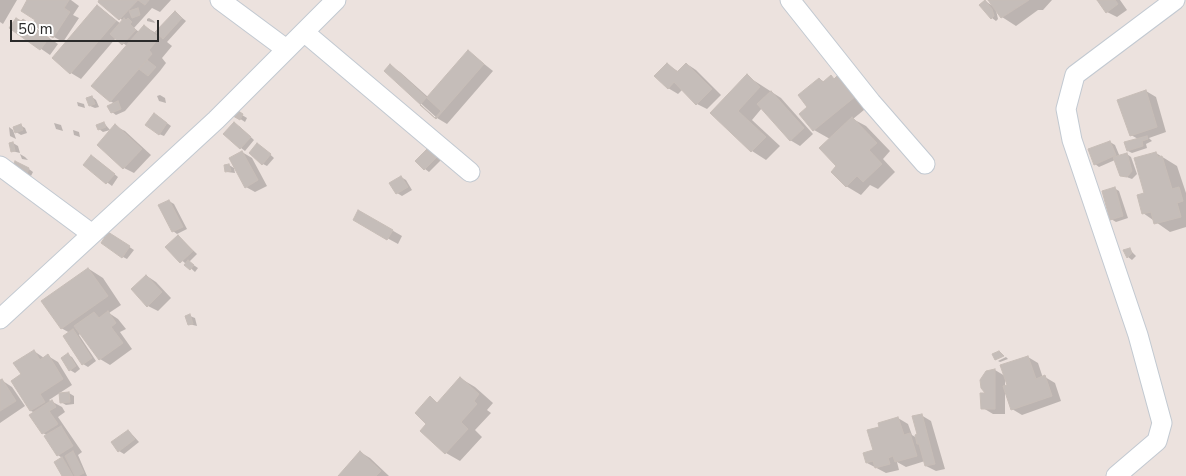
<!DOCTYPE html>
<html>
<head>
<meta charset="utf-8">
<style>
	body { margin:0 }
	#map { position:relative; width:1186px; height:476px; overflow:hidden; background:#ece2de; font-family:"Nunito Sans",sans-serif }
	canvas { display:block }
	.scale { position:absolute; left:10px; top:20px; width:149px; height:22px; box-sizing:border-box; border:2px solid #2b2b2b; border-top:0; padding-left:6px; font-size:15px; line-height:18px; white-space:nowrap; color:#2b2b2b; -webkit-text-stroke:4px #fff; paint-order:stroke }
</style>
</head>
<body>
<div id="map">
<canvas width="1186" height="476"></canvas>
<div class="scale">50 m</div>
</div>
<script>
const ctx = document.querySelector('canvas').getContext('2d');
ctx.lineJoin = 'round';
function fillPath(path, color) { ctx.fillStyle = color; ctx.fill(path, 'evenodd'); }
const poly = rows => new Path2D(rows.map(r => 'M' + r).join(''));
function stroke(path, color, width, dash) { ctx.strokeStyle = color; ctx.lineWidth = width; ctx.lineCap = dash ? 'butt' : 'round'; ctx.setLineDash(dash || []); ctx.stroke(path); }
fillPath(poly([
	[0,0,17,0,3,24,0,22],
	[29,0,71,0,79,6,73,15,79,18,63,42,54,37,37,20],
	[101,0,171,0,160,12,152,8,134,28,139,32,144,26,156,33,175,12,186,21,167,42,172,46,162,58,166,63,160,71,125,111,116,115,112,112,115,104,110,101,127,46,116,38,81,79,71,73,98,6,121,24,123,21],
	[989,0,1052,0,1043,10,1038,10,1016,26,1002,17,996,10,998,19,996,21,992,18,985,1,993,6],
	[1099,0,1120,0,1127,10,1117,17,1107,12],
	[149,18,154,21,155,23,147,21,147,19],
	[33,27,58,44,50,55,11,28],
	[468,51,493,71,447,124,437,118,385,71,390,66,400,72,428,97],
	[667,64,679,72,687,64,696,70,721,95,707,109,697,104,683,89,678,94,668,88],
	[747,76,781,98,813,134,800,146,790,140,762,108,752,120,780,146,766,160,752,151,712,113],
	[831,77,870,105,853,119,866,126,890,151,883,159,895,172,878,189,870,185,861,195,846,186,830,139,814,130,801,114,809,107,819,79,825,82],
	[1146,91,1156,97,1166,132,1149,138,1152,141,1146,144,1147,148,1132,153,1128,151,1138,139,1131,135],
	[160,95,165,98,166,103,159,101,157,96],
	[92,97,96,100,99,107,95,108,90,106],
	[77,102,84,104,85,108,78,106],
	[232,109,247,118,245,122,230,112],
	[159,117,171,126,164,136,159,134],
	[54,123,61,125,63,131,56,129],
	[104,123,110,130,103,132,99,129],
	[20,125,25,128,27,133,21,135,16,132],
	[115,126,125,131,151,155,134,173,124,168],
	[239,126,254,140,245,151,241,148],
	[9,127,13,130,16,139,10,136],
	[73,130,79,132,80,137,74,135],
	[1110,142,1115,145,1120,157,1127,154,1131,157,1137,174,1132,179,1121,175,1115,160,1099,167,1095,164],
	[13,143,18,146,20,153,12,151],
	[262,147,274,158,267,166,263,164],
	[242,152,252,158,267,186,255,192,246,187],
	[433,153,441,160,429,172,425,169],
	[1156,153,1177,166,1186,193,1186,227,1170,232,1143,213],
	[20,154,25,157,28,160,22,159],
	[96,159,118,177,112,186,84,165],
	[229,165,234,168,235,173,227,172],
	[29,169,33,172,31,176,18,170],
	[401,177,406,180,412,190,402,196,397,193,391,184],
	[1114,188,1119,191,1128,218,1116,222,1111,219],
	[169,201,174,204,187,229,177,234,173,231],
	[359,211,402,236,398,244,354,220],
	[113,236,134,250,127,259,123,257],
	[178,236,197,254,189,262,198,268,195,272,167,247],
	[1130,250,1136,256,1132,260,1128,257],
	[89,269,103,278,121,305,109,313,118,319,126,329,120,332,132,349,110,365,100,359,81,333,79,335,96,361,88,367,83,364,70,333,61,328],
	[147,276,156,282,171,298,158,311,148,306],
	[190,316,195,318,197,326,189,324],
	[34,351,44,358,48,356,58,362,72,385,49,400,62,407,65,412,58,417,82,452,78,455,87,476,64,476,62,458,58,455,48,436,43,433,35,413,31,411,12,381,22,374],
	[68,355,72,357,80,369,75,373,70,370],
	[1006,357,1008,359,1000,362,998,361],
	[1028,357,1038,363,1043,378,1045,377,1055,383,1061,401,1022,415,1012,409,1005,388,1005,414,993,414,983,408,987,394,986,372,995,370,1005,376],
	[1005,377,1008,386,1005,387],
	[460,378,475,387,493,403,487,410,491,413,475,430,482,437,460,461,446,453,422,431,428,424,430,398,438,403],
	[0,379,12,387,25,406,0,423],
	[69,393,74,396,74,404,66,405,61,402],
	[921,415,931,421,945,469,936,471,926,466,925,461,906,467,897,462,899,470,886,473,867,463,874,451,880,427,898,418,908,424,912,435,917,438],
	[129,431,139,442,124,454,119,451],
	[360,452,370,458,389,476,340,476]
]), '#0003');
const building = poly([
	[27,0,69,0,64,8,70,12,53,38,32,24,35,20,21,11,27,0],
	[99,0,149,0,145,5,138,0,119,20,98,2,99,0],
	[985,0,992,9,994,16,991,19,979,5,985,0],
	[988,0,1029,0,1001,18,988,0],
	[1097,0,1115,0,1118,4,1106,13,1097,0],
	[97,5,116,21,70,74,52,58,97,5],
	[138,8,140,15,132,18,129,11,138,8],
	[175,11,182,18,163,39,155,32,175,11],
	[16,18,21,21,23,19,49,38,40,50,9,28,16,18],
	[124,18,126,20,128,18,132,22,130,24,136,30,122,45,110,34,124,18],
	[144,25,159,38,149,50,152,54,110,102,91,86,144,25],
	[468,50,484,64,436,119,420,105,468,50],
	[147,60,156,67,148,76,139,69,147,60],
	[667,63,677,72,686,63,712,89,696,105,674,82,668,89,654,76,667,63],
	[390,64,441,111,435,118,384,71,390,64],
	[747,74,760,87,738,111,766,137,751,152,710,113,747,74],
	[839,74,856,96,813,131,799,114,807,107,798,95,819,78,823,82,831,75,834,79,839,74],
	[1146,90,1157,127,1130,136,1117,100,1146,90],
	[771,91,804,128,790,141,757,104,771,91],
	[92,96,95,104,89,106,86,98,92,96],
	[118,101,121,109,111,113,107,106,118,101],
	[232,107,243,114,240,120,228,113,232,107],
	[154,113,167,123,159,135,145,125,154,113],
	[852,117,877,143,869,150,882,164,863,182,857,176,846,187,831,172,836,166,819,148,852,117],
	[104,122,106,127,98,130,96,125,104,122],
	[234,122,251,137,240,149,223,134,234,122],
	[21,124,23,130,15,133,13,127,21,124],
	[115,124,142,149,123,169,97,145,115,124],
	[1147,136,1148,139,1142,141,1143,146,1127,151,1124,142,1147,136],
	[1110,141,1116,155,1094,165,1088,149,1110,141],
	[13,142,15,151,11,152,9,143,13,142],
	[257,143,271,154,262,165,249,153,257,143],
	[428,148,437,157,424,170,415,161,428,148],
	[242,151,258,180,245,188,229,158,242,151],
	[1156,152,1158,157,1162,156,1172,189,1179,187,1183,201,1177,203,1181,217,1154,224,1151,212,1142,214,1137,195,1144,193,1134,158,1156,152],
	[1127,153,1132,171,1127,177,1120,176,1113,157,1127,153],
	[91,155,115,174,106,184,83,165,91,155],
	[15,161,29,168,27,174,12,168,15,161],
	[229,164,231,171,225,172,224,165,229,164],
	[401,176,408,187,396,194,389,183,401,176],
	[1115,187,1123,216,1110,220,1102,191,1115,187],
	[169,200,183,227,172,232,158,205,169,200],
	[358,210,393,230,387,240,353,220,358,210],
	[108,232,130,246,122,258,101,243,108,232],
	[178,235,193,251,180,263,165,247,178,235],
	[1130,248,1132,253,1127,258,1123,250,1130,248],
	[188,260,194,265,190,270,184,265,188,260],
	[88,268,108,296,61,329,41,301,88,268],
	[146,275,162,292,147,307,131,289,146,275],
	[108,311,116,323,111,327,123,343,99,360,74,326,94,312,99,318,108,311],
	[190,314,193,324,188,325,185,316,190,314],
	[73,329,92,358,82,365,63,336,73,329],
	[34,350,40,360,48,354,63,379,40,394,45,402,30,411,11,381,21,374,13,363,34,350],
	[999,351,1004,356,995,360,992,354,999,351],
	[68,353,76,366,69,371,61,358,68,353],
	[1028,356,1036,379,1045,375,1052,396,1011,410,1003,386,1007,385,1000,365,1028,356],
	[995,369,995,409,981,409,980,393,985,393,981,388,980,380,986,371,995,369],
	[460,377,479,394,474,401,477,404,461,422,468,429,445,454,420,431,426,424,415,413,430,396,437,403,460,377],
	[2,379,16,401,0,411,0,381,2,379],
	[69,392,70,402,60,403,59,393,69,392],
	[52,400,56,407,49,411,58,424,42,434,29,415,52,400],
	[922,414,935,464,925,466,919,444,917,444,915,435,917,434,912,416,922,414],
	[898,417,904,435,910,433,917,456,895,462,893,456,888,458,890,464,875,468,873,461,866,463,863,453,873,450,867,430,879,427,878,423,898,417],
	[61,426,73,446,57,456,44,436,61,426],
	[128,430,135,439,118,452,111,442,128,430],
	[73,451,84,473,78,476,75,476,65,456,73,451],
	[360,451,381,471,376,476,338,476,360,451],
	[62,457,73,476,62,476,54,462,62,457]
]);
fillPath(building, '#c5bdb9');
stroke(building, '#c7bdb7', 1);
const street = poly([
	[220,0,286,49],
	[790,0,871,102,925,164],
	[304,32,470,172],
	[0,166,92,234],
	[0,319,216,120,336,0],
	[1116,476,1157,441,1162,423,1138,335,1072,140,1066,109,1075,75,1175,0]
]);
stroke(street, '#c2c9d1', 21);
stroke(street, '#fff', 19);
</script>
</body>
</html>
